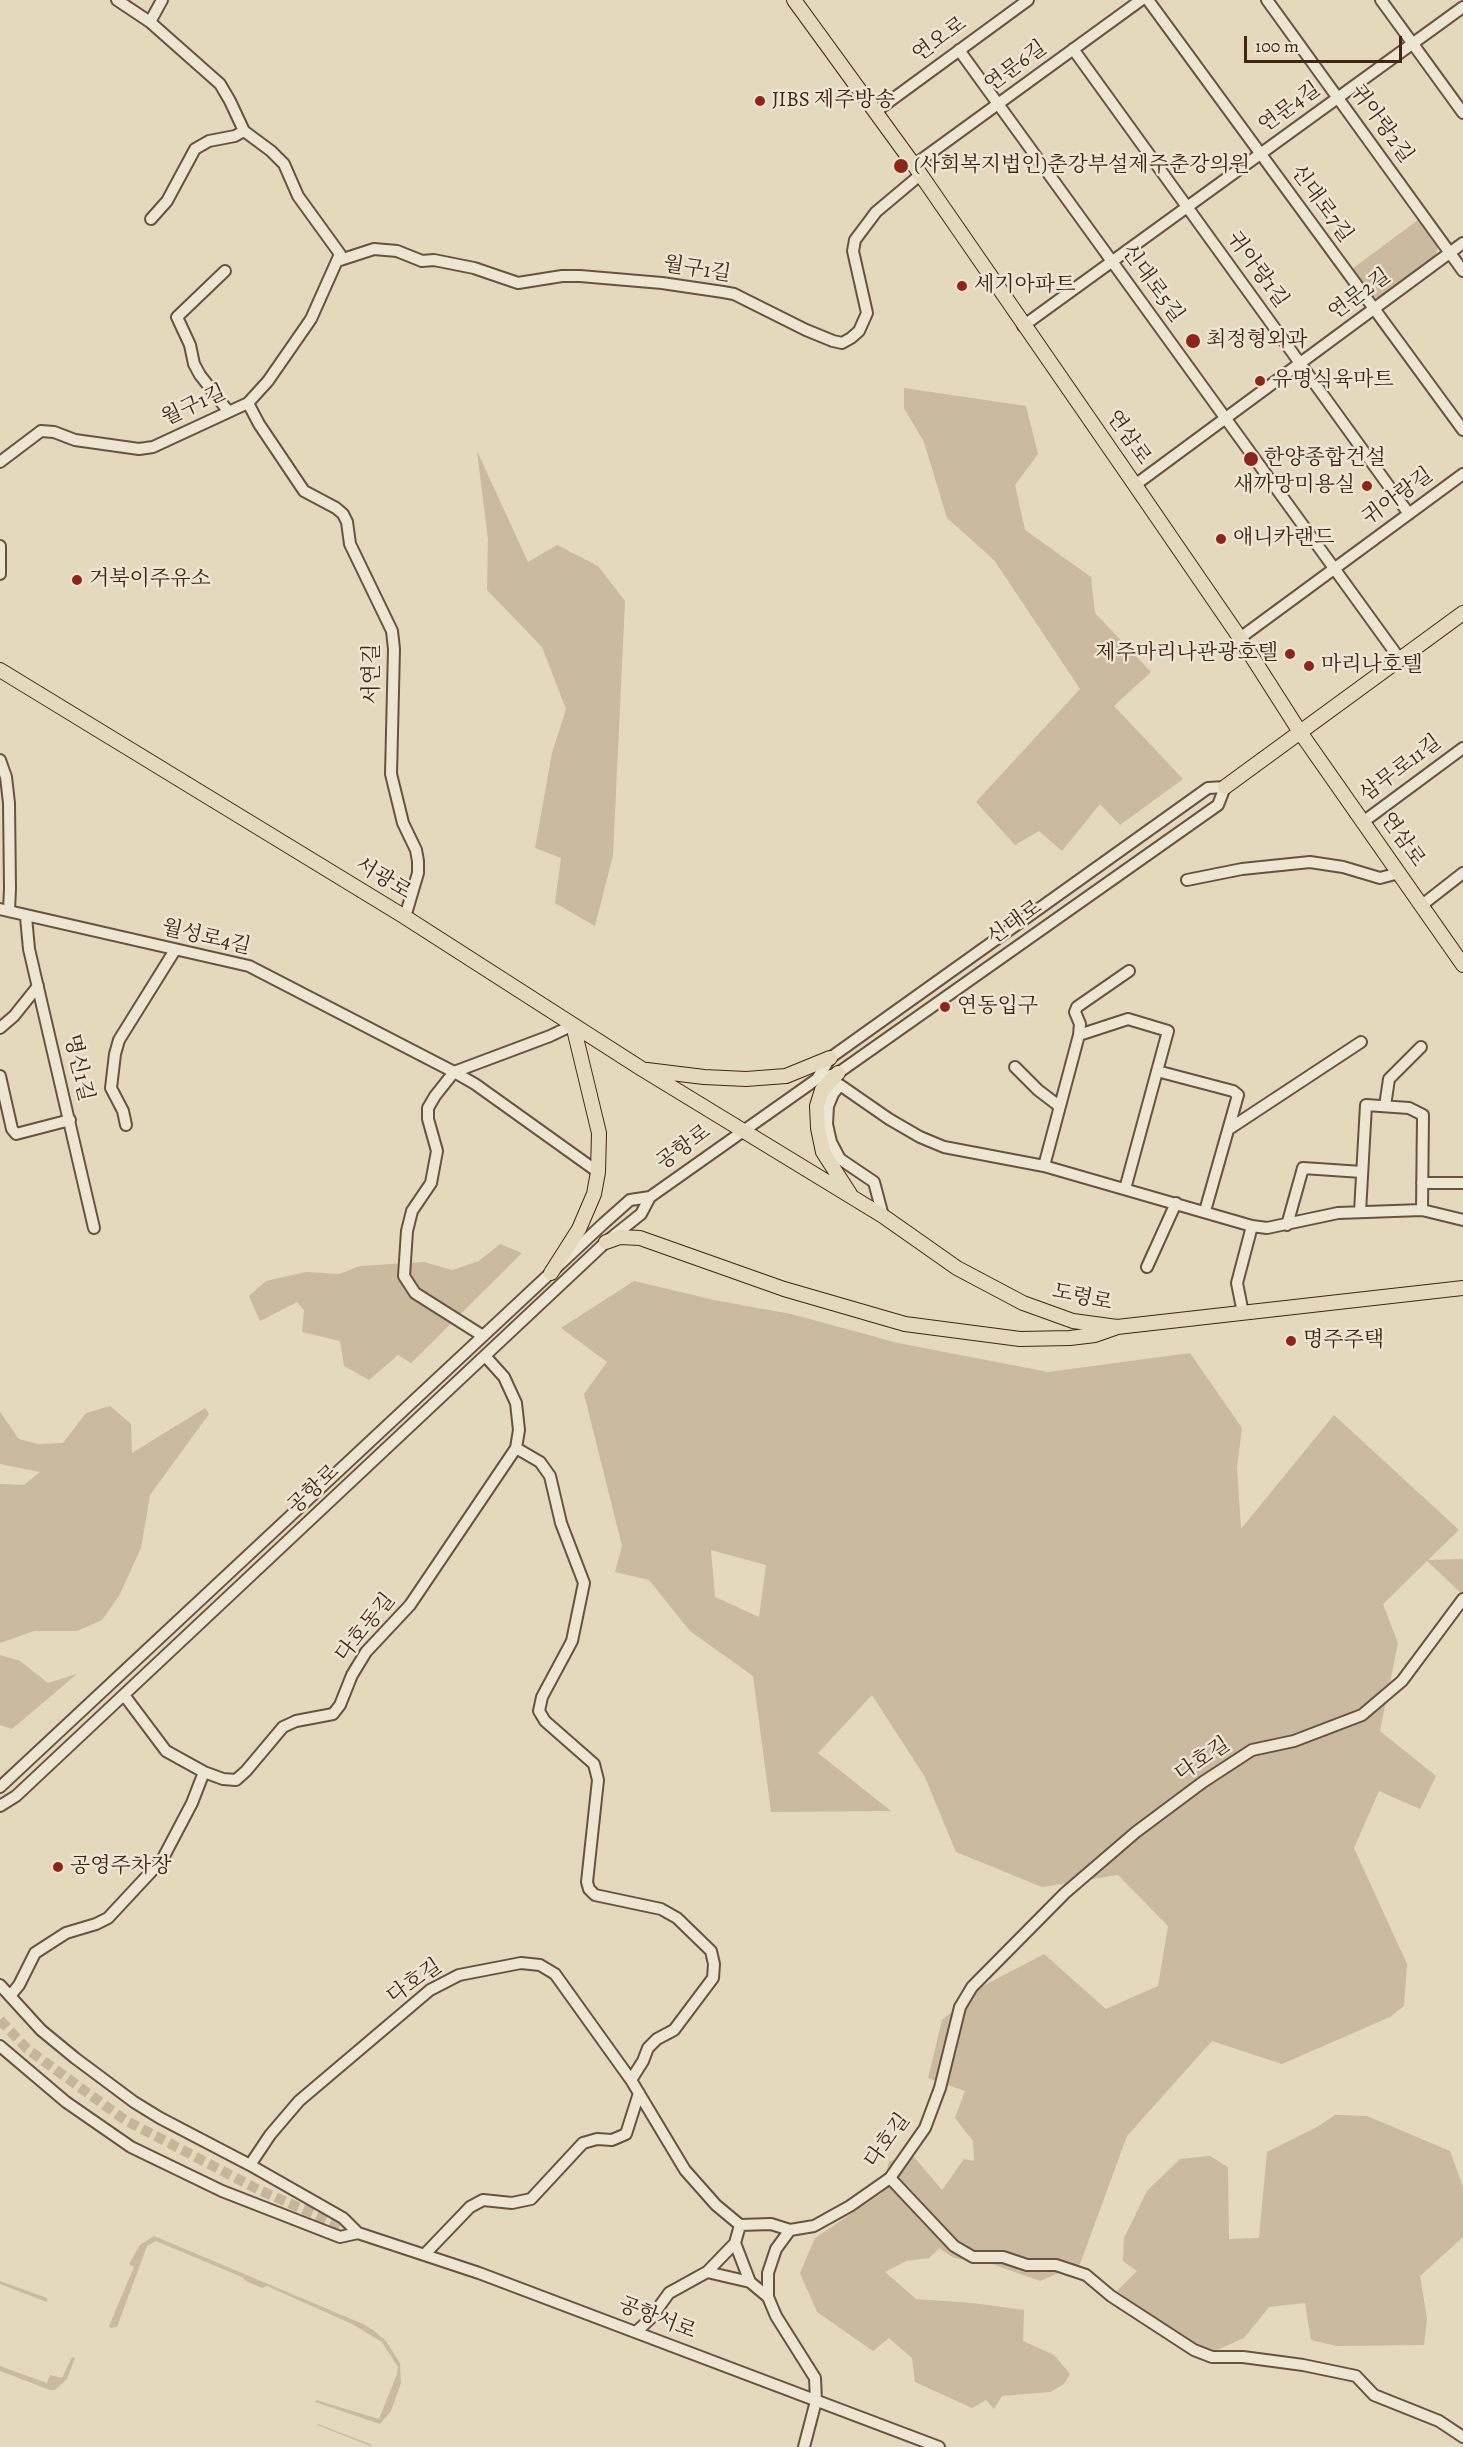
<!DOCTYPE html>
<html>
<head>
<meta charset="utf-8">
<style>
	body { margin:0 }
	#map { position:relative; width:1463px; height:2447px; overflow:hidden; background:#e4d9bc; font-family:Alegreya,serif }
	canvas { display:block }
	.scale { position:absolute; left:1244px; top:36px; width:158px; height:27px; box-sizing:border-box; border:3px solid #432515; border-top:0; padding-left:8px; font-size:18px; line-height:21px; white-space:nowrap; color:#432515; -webkit-text-stroke:4px #ede6d3; paint-order:stroke }
</style>
</head>
<body>
<div id="map">
<canvas width="1463" height="2447"></canvas>
<div class="scale">100 m</div>
</div>
<script>
const ctx = document.querySelector('canvas').getContext('2d');
ctx.lineJoin = 'round';
function fillPath(path, color) { ctx.fillStyle = color; ctx.fill(path, 'evenodd'); }
const poly = rows => new Path2D(rows.map(r => 'M' + r).join(''));
function stroke(path, color, width, dash) { ctx.strokeStyle = color; ctx.lineWidth = width; ctx.lineCap = dash ? 'butt' : 'round'; ctx.setLineDash(dash || []); ctx.stroke(path); }
function write(font, color, halo, rows, align = 'center') {
  ctx.font = font + ' Alegreya,"Noto Serif KR",serif'; ctx.lineWidth = 5; ctx.setLineDash([]); ctx.textBaseline = 'middle'; ctx.strokeStyle = halo; ctx.fillStyle = color; for (const [text, x, y, turn = 0] of rows) {
    ctx.save(); ctx.translate(x, y); ctx.rotate((+turn || 0) * Math.PI / 180); ctx.textAlign = isNaN(turn) ? turn : align; if (halo) ctx.strokeText(text, 0, 0); ctx.fillText(text, 0, 0); ctx.restore();
  }
}
fillPath(poly([
	[1418,220,1438,247,1435,257,1382,297,1373,297,1352,269],
	[904,388,1026,406,1038,454,1015,485,1025,530,1091,577,1095,613,1151,672,1114,706,1183,779,1120,825,1100,804,1062,851,1039,831,1015,845,976,802,1080,689,994,560,947,518,924,442,904,408],
	[477,451,528,562,557,545,598,566,625,601,613,855,595,926,555,903,561,858,535,848,552,753,566,709,542,647,487,590,488,539],
	[500,1244,522,1253,411,1363,398,1355,369,1380,344,1366,340,1341,302,1332,304,1310,297,1302,260,1321,249,1296,266,1281,306,1272,339,1274,360,1266,424,1262,452,1270,479,1261],
	[634,1281,714,1300,791,1314,898,1343,1048,1372,1190,1353,1242,1428,1237,1467,1241,1529,1334,1415,1459,1530,1428,1560,1463,1559,1463,1595,1427,1561,1383,1604,1398,1643,1380,1731,1436,1776,1420,1809,1379,1791,1354,1848,1407,1964,1404,2006,1390,2017,1282,2064,1212,2041,1127,2136,1080,2264,1040,2281,992,2264,954,2258,939,2248,929,2258,906,2261,885,2272,916,2299,973,2303,1024,2310,1023,2341,1054,2355,1070,2374,1064,2384,1050,2392,1002,2396,994,2409,986,2400,972,2408,915,2382,912,2358,889,2338,873,2351,817,2312,800,2273,815,2238,882,2193,889,2161,914,2157,942,2190,964,2159,974,2161,973,2141,955,2118,965,2091,928,2078,942,2020,983,1986,1044,1954,1106,2009,1158,1986,1168,1926,1118,1875,1042,1887,956,1852,925,1777,872,1695,818,1753,891,1811,771,1812,753,1676,690,1631,649,1580,615,1572,622,1546,584,1394,607,1362,561,1328],
	[711,1550,766,1565,759,1617,715,1597],
	[110,1406,131,1424,132,1453,205,1408,209,1414,150,1495,141,1548,119,1596,102,1620,77,1631,34,1631,0,1643,0,1484,24,1485,40,1472,0,1464,0,1412,19,1439,38,1444,63,1443,86,1413],
	[0,1655,20,1661,48,1683,77,1674,12,1729,0,1725],
	[1335,2115,1367,2116,1450,2151,1463,2187,1463,2237,1420,2276,1427,2319,1424,2345,1336,2346,1311,2340,1305,2303,1269,2307,1244,2338,1206,2355,1117,2291,1137,2271,1123,2261,1124,2238,1147,2191,1180,2159,1210,2156,1228,2167,1229,2239,1259,2238,1267,2152,1317,2127],
	[154,2236,363,2324,373,2330,386,2341,400,2363,401,2383,391,2411,380,2424,315,2402,316,2400,379,2419,397,2374,398,2367,382,2342,352,2324,267,2286,262,2288,246,2281,242,2277,156,2241,147,2246,117,2327,111,2328,109,2326,134,2267,129,2264,140,2245],
	[0,2281,47,2298,47,2302,0,2284],
	[72,2357,75,2358,67,2379,55,2390,50,2390,0,2371,0,2366,47,2383,50,2375,62,2378],
	[318,2424,370,2444,373,2447,317,2425]
]), '#c9baa0');
stroke(poly([
	[0,2020,27,2049,125,2120,259,2190,358,2233]
]), '#c4b59b', 10, [10, 5]);
const minor = poly([
	[1148,0,1463,430],
	[1267,0,1463,271],
	[1381,0,1463,113],
	[150,22,162,0],
	[1073,49,1409,514],
	[959,50,1399,658],
	[875,112,1028,0],
	[914,165,1141,0],
	[151,219,167,201,195,149,209,141,235,136,244,131],
	[337,261,374,249,397,251,422,261,434,260,474,268,518,283,562,276,580,276,662,283,723,292,734,294,806,330,833,341,842,343,851,338,859,331,867,313,853,251,855,240,876,212,920,175],
	[225,271,177,317,190,345,194,364,200,375,228,411],
	[1023,326,1463,7],
	[248,403,259,424,304,491,336,508,343,514,347,522,350,544,392,631,394,649,391,774,403,823,416,850,418,861,418,873,405,917],
	[0,462,41,431,54,432,75,440,139,449,153,447,248,403,268,381,311,319,340,254,298,196,284,164,271,151,244,131,230,101,220,84,150,22,117,0],
	[1135,485,1463,243],
	[0,546,0,574],
	[1240,638,1463,474],
	[0,760,6,777,9,803,10,888,9,911],
	[1363,822,1463,748],
	[1187,880,1242,869,1310,862,1343,867,1380,878,1399,873],
	[1422,905,1463,873],
	[0,909,249,966,454,1072,550,1036,573,1025],
	[26,917,29,949,94,1228],
	[0,1028,14,1016,38,986],
	[1079,1035,1128,1019,1168,1031,1125,1189],
	[1015,1067,1038,1090,1059,1106],
	[1157,1071,1233,1091,1238,1095,1205,1211],
	[0,1076,12,1129,16,1134,70,1120],
	[1385,1106,1389,1079,1421,1047],
	[126,1125,123,1111,111,1088,115,1054,119,1040,175,950],
	[1229,1129,1361,1042],
	[1044,1166,1079,1035,1080,1024,1075,1012,1077,1007,1129,971],
	[1422,1183,1462,1183],
	[1360,1212,1366,1105,1409,1108,1423,1115,1422,1210],
	[883,1216,874,1182,840,1159,831,1142,827,1124,828,1106,833,1094,840,1085,889,1119,920,1137,944,1147,1044,1166,1252,1226,1267,1228,1338,1213,1422,1210,1463,1220],
	[1287,1225,1303,1168,1362,1172],
	[1147,1267,1176,1203],
	[1243,1313,1237,1283,1252,1226],
	[483,1336,415,1293,404,1276,407,1231,412,1211,431,1183,437,1151,428,1119,428,1108,435,1096,454,1072,475,1084,598,1172],
	[516,1448,540,1462,550,1476,561,1523,584,1583,572,1641,542,1697,539,1711,545,1721,594,1764,598,1780,587,1882,589,1889,595,1895,661,1909,677,1918,711,1951,714,1964,713,1978,674,2030,657,2039,648,2048,643,2061,631,2080],
	[124,1695,166,1751,204,1772],
	[0,1787,603,1224,630,1200,650,1197],
	[0,1806,16,1796,606,1242,641,1214,650,1197,817,1079,838,1073,1218,805,1225,787,1208,788,830,1058,817,1079],
	[0,1985,41,2030,75,2058,134,2102,160,2118,250,2165,343,2218,358,2233,479,2273,939,2447],
	[10,1996,19,1985,35,1953,66,1933,96,1924,108,1918,162,1860,192,1803,204,1772,223,1779,236,1780,246,1771,283,1727,296,1721,333,1714,340,1705,352,1675,366,1652,410,1605,516,1448,519,1430,516,1403,504,1377,485,1356],
	[0,2046,66,2102,131,2147,222,2191,340,2237,358,2233],
	[250,2165,270,2135,299,2101,430,1990,459,1975,521,1963,540,1965,555,1974,631,2080,685,2170,716,2205,740,2225,771,2224,790,2230,814,2226,850,2206,890,2178,925,2128,940,2088,960,2007,972,1987,1065,1893,1136,1832,1203,1782,1252,1750,1294,1741,1362,1715,1402,1681,1463,1599],
	[890,2178,954,2246,973,2257,1003,2257,1027,2265,1056,2265,1086,2275,1111,2296,1194,2350,1212,2357,1243,2357,1303,2365,1356,2376,1374,2395,1439,2421,1463,2437],
	[790,2230,776,2249,768,2273,768,2297,776,2316,815,2378,816,2401,804,2447],
	[735,2243,750,2282],
	[424,2255,470,2207,483,2200,512,2203,531,2199,583,2143,597,2139,612,2140,626,2134,639,2093],
	[707,2272,750,2282,768,2297],
	[636,2332,651,2318,669,2293,707,2272,735,2243,740,2225]
]);
const major = poly([
	[794,0,914,165,1135,485,1240,638,1300,732,1463,965],
	[0,670,405,917,642,1069,883,1216,957,1268,1023,1303,1073,1321,1117,1327,1463,1288],
	[1225,787,1463,613],
	[647,1070,704,1077,746,1079,786,1076,830,1058],
	[838,1073,822,1090,817,1106,818,1128,823,1152,850,1194],
	[606,1242,620,1237,640,1238,784,1289,905,1324,1020,1339,1070,1338,1095,1335,1115,1328],
	[551,1273,579,1229,594,1194,598,1172,599,1133,573,1025]
]);
stroke(minor, '#6b523f', 14);
stroke(major, '#432515', 16);
stroke(minor, '#ede6d3', 10);
stroke(major, '#e4d9bc', 14);
for (const [x, y, r, color] of [
	[760,101,6,"#8f2418"],
	[901,166,8,"#8f2418"],
	[962,286,6,"#8f2418"],
	[1193,341,8,"#8f2418"],
	[1260,381,6,"#8f2418"],
	[1251,459,8,"#8f2418"],
	[1367,486,6,"#8f2418"],
	[1221,539,6,"#8f2418"],
	[77,580,6,"#8f2418"],
	[1290,654,6,"#8f2418"],
	[1309,666,6,"#8f2418"],
	[945,1007,6,"#8f2418"],
	[1291,1341,6,"#8f2418"],
	[58,1867,6,"#8f2418"]
]) { const dot = new Path2D(); dot.arc(x, y, r, 0, 2 * Math.PI); ctx.fillStyle = color; ctx.fill(dot); stroke(dot, '#ede6d3', 2); }
write('21px', '#432515', '#ede6d3', [
	["연오로",940,40,-36],
	["연문6길",1016,67,-36],
	["연문4길",1290,108,-36],
	["귀아랑2길",1381,124,54],
	["신대로7길",1321,204,54],
	["월구1길",697,270,9],
	["귀아랑1길",1257,270,54],
	["신대로5길",1152,284,54],
	["연문2길",1360,295,-36],
	["월구1길",194,406,-25],
	["연삼로",1128,438,55],
	["귀아랑길",1398,497,-36],
	["서연길",373,674,-90],
	["삼무로11길",1401,769,-37],
	["연삼로",1402,840,55],
	["서광로",383,879,31],
	["신대로",1015,923,-35],
	["월성로4길",206,938,13],
	["명신1길",78,1068,77],
	["공항로",684,1148,-36],
	["도령로",1082,1298,12],
	["공항로",314,1490,-43],
	["다호동길",366,1628,-51],
	["다호길",1203,1760,-34],
	["다호길",415,1982,-35],
	["다호길",888,2141,-54],
	["공항서로",657,2319,21]
]);
write('21px', '#432515', '#ede6d3', [
	["JIBS 제주방송",772,101],
	["(사회복지법인)춘강부설제주춘강의원",914,166],
	["세기아파트",974,286],
	["최정형외과",1206,341],
	["유명식육마트",1272,381],
	["한양종합건설",1264,459],
	["새까망미용실",1355,486,"right"],
	["애니카랜드",1233,539],
	["거북이주유소",89,580],
	["제주마리나관광호텔",1278,654,"right"],
	["마리나호텔",1321,666],
	["연동입구",957,1007],
	["명주주택",1303,1341],
	["공영주차장",70,1867]
], 'left');
</script>
</body>
</html>
